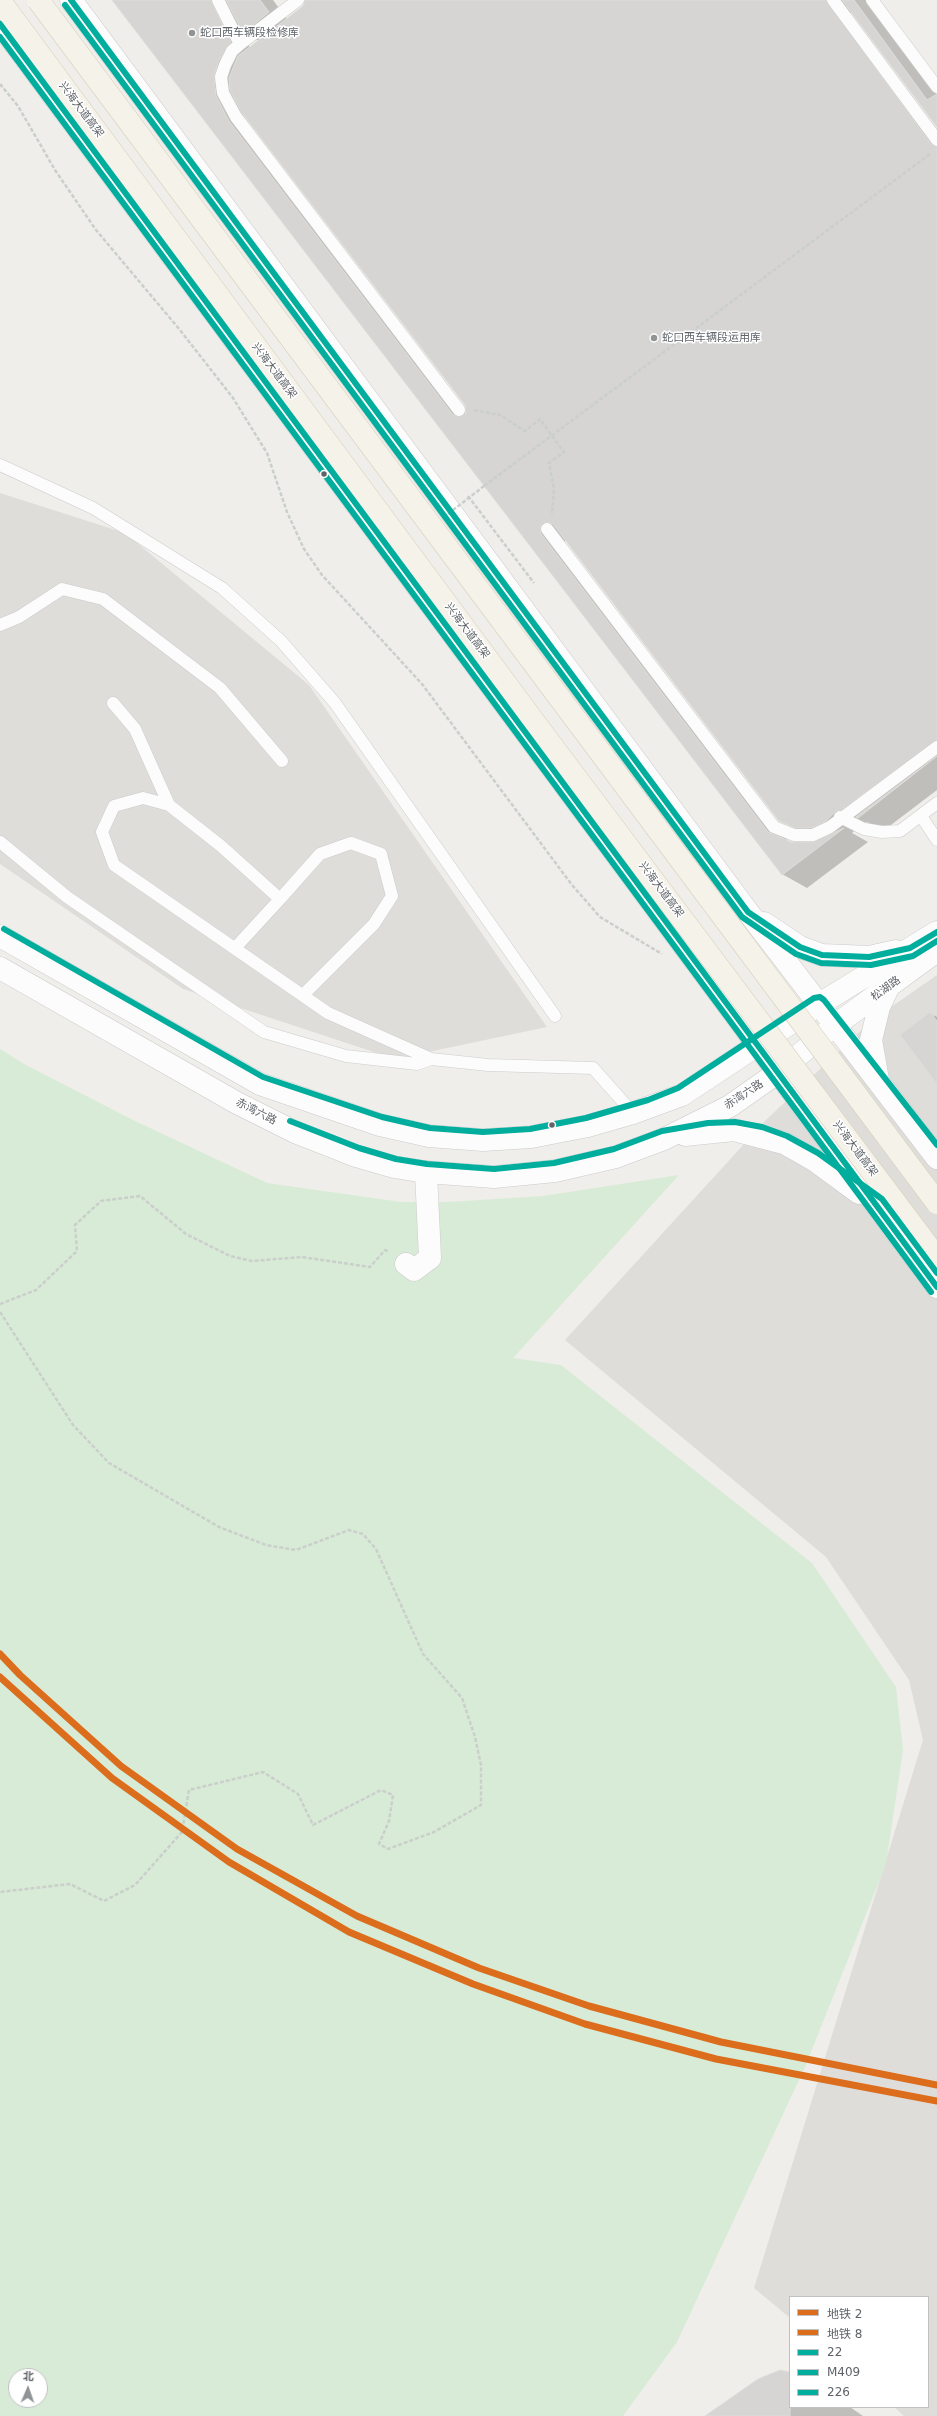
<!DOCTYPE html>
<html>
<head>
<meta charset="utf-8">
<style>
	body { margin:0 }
	#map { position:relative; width:937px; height:2416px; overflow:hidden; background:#efeeea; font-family:"DejaVu Sans","Noto Sans SC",sans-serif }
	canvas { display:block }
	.legend { position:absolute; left:789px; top:2296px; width:140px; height:112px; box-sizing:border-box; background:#fff; border:1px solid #bfc1c3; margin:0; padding:5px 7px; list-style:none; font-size:12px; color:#5f6368 }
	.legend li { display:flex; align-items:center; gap:8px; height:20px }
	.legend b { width:20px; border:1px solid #bfc1c3 }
	.north { position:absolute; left:8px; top:2368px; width:40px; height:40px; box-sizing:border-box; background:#fff; border:1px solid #bfc1c3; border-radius:50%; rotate:2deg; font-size:11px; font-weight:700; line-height:16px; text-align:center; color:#5f6368 }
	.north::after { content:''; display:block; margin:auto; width:14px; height:18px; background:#919496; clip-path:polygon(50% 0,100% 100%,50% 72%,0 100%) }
</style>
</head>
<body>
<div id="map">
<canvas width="937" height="2416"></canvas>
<ul class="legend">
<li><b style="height:5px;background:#db6d1c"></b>地铁 2</li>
<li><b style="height:5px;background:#db6d1c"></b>地铁 8</li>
<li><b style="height:5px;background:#01ad9c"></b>22</li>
<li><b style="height:5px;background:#01ad9c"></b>M409</li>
<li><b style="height:5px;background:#01ad9c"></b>226</li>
</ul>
<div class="north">北</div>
</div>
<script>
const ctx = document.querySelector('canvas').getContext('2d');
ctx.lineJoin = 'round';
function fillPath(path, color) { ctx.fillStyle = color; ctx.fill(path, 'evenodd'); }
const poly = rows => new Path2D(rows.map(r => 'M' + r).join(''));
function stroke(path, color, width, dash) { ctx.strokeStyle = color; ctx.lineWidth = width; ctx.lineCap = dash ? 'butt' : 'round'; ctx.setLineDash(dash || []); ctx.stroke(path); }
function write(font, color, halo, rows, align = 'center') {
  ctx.font = font + ' "DejaVu Sans","Noto Sans SC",sans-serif'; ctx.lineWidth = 3; ctx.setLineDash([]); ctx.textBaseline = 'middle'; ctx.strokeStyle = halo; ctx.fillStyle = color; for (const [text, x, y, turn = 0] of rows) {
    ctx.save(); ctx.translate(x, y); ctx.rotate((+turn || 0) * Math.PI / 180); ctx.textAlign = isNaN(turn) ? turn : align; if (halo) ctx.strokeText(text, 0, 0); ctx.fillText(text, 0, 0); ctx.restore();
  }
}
fillPath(poly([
	[0,493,125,533,309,685,547,1027,395,1059,183,989,0,864],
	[937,975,937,2416,904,2416,894,2407,928,2407,928,2297,790,2297,790,2318,754,2288,923,1740,909,1680,826,1557,565,1340,766,1120,871,1021]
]), '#dfddda');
fillPath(poly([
	[0,1049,24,1064,133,1120,267,1183,401,1202,448,1202,543,1196,679,1175,513,1358,561,1365,812,1563,896,1687,903,1750,886,1864,805,2067,677,2342,623,2416,0,2416],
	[16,2376,40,2376,40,2400,16,2400]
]), '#d8ebd6');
fillPath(poly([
	[113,0,273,0,287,19,304,6,306,0,867,0,937,95,937,126,852,11,850,15,937,135,937,790,883,831,867,822,860,825,852,833,868,842,807,888,782,874],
	[242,31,252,37,259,41,250,48],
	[241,110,466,405,466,414,254,137],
	[565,539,779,820,819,841,813,844,789,842,565,549],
	[930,1014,937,1017,937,1083],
	[780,2371,790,2374,790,2407,850,2407,863,2416,707,2416,758,2380]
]), '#0003');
const building = poly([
	[112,0,211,0,231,42,218,62,214,78,216,96,229,121,453,415,460,417,466,413,465,405,242,113,230,91,229,78,238,56,303,6,305,0,826,0,931,144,937,147,937,740,841,810,836,811,826,821,811,828,795,828,779,821,553,524,546,522,542,523,540,530,541,534,768,832,791,842,813,842,844,828,782,875,112,0],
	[226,0,260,0,269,12,243,33,226,0],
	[842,0,854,0,927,100,937,94,937,127,842,0],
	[937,756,858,818,856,817,937,756],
	[930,1012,937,1021,937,1084,900,1035,930,1012],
	[780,2370,790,2372,790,2416,705,2416,758,2379,780,2370]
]);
fillPath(building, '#d6d5d3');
stroke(building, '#deddd9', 1);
const lane = poly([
	[218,0,240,44],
	[298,0,240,44,232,51,225,65,221,77,223,93,236,117,459,410],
	[833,0,937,140],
	[872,0,937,87],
	[0,465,93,508,222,588,281,641,335,703,555,1016],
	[547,529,774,827,794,835,813,835,830,827,937,747],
	[0,625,19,617,62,589,103,599,220,688,282,761],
	[113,703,135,729,169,805],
	[921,816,937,840],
	[840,817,864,829,882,832,900,831,937,803],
	[0,842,67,897,264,1032,346,1056,417,1064,431,1059],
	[235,948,280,899],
	[303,995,374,924,392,896,381,854,351,843,320,854,280,899,221,846,169,805,143,798,114,806,102,832,114,865,328,1013,431,1059,488,1065,593,1068,633,1113]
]);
const street = poly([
	[406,1264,414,1270,430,1258,426,1172]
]);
const secondary = poly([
	[71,0,748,912,937,1158],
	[0,24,937,1287],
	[764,923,800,947,822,955,869,957,896,951],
	[0,936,260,1084,380,1125,429,1136,483,1140,531,1137,588,1126,633,1113,682,1095,818,1005,937,932],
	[0,968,237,1103,295,1132,356,1156,394,1167,426,1172,494,1177,555,1171,616,1157,664,1139,730,1106,777,1073,834,1026,937,951],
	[878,1080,871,1040,879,1007,888,988],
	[685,1135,734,1130,784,1143,814,1160,859,1193]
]);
stroke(lane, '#cbcccc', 13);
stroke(street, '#cbcccc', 23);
stroke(secondary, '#cacacb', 23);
stroke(poly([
	[0,84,18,106,55,170,96,230,180,330,233,398,267,453,287,512,304,549,322,575,422,684,572,885,600,917,662,954],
	[474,410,500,415,525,431,540,419,552,436,564,452,549,463,554,489,552,515],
	[484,486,930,154],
	[468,496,534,583],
	[0,1304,36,1290,77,1251,75,1225,101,1201,140,1196,186,1234,230,1256,252,1261,302,1257,370,1267,385,1250,389,1252],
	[0,1312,73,1425,109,1463,219,1527,266,1545,296,1550,349,1530,363,1534,376,1549,423,1654,462,1698,475,1737,481,1765,481,1805,434,1832,388,1849,379,1844,389,1821,393,1795,381,1790,313,1825,298,1794,263,1772,189,1790,182,1832,135,1885,104,1901,70,1884,0,1892]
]), '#cacfcc', 2.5, [4, 2]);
stroke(lane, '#fdfcfc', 12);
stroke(street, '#fdfcfc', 22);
stroke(secondary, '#fdfcfc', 22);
const primaryBridge = poly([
	[38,0,937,1203],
	[0,1,532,719,937,1258]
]);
stroke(primaryBridge, '#d7ceb8', 23, []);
stroke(poly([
	[448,514,484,486]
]), '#cacfcc', 2.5, [4, 2]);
stroke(primaryBridge, '#f4f2e9', 22);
stroke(poly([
	[71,0,748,912,800,947,822,955,869,957,910,948,937,932],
	[0,24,937,1287]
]), '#01ad9c', 6);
stroke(poly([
	[65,5,742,917,796,954,821,963,871,965,913,956,937,941],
	[0,37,931,1292]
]), '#01ad9c', 6);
stroke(poly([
	[4,929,263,1077,382,1117,430,1128,483,1132,530,1129,586,1118,648,1100,678,1088,814,998,820,997,824,1000,937,1145],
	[290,1121,359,1148,396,1159,427,1164,494,1169,554,1163,614,1149,662,1131,708,1123,735,1122,762,1127,787,1136,818,1153,882,1199,937,1273]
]), '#01ad9c', 6);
stroke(poly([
	[0,1654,20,1675,121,1766,237,1849,357,1916,479,1968,589,2006,721,2042,937,2085]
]), '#db6d1c', 7);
stroke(poly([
	[0,1677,112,1778,229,1862,349,1932,473,1984,585,2024,716,2059,937,2101]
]), '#db6d1c', 7);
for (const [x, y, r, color] of [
	[192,33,4,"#919496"],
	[654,338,4,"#919496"],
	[324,474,3.5,"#5f6368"],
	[552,1125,3.5,"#5f6368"]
]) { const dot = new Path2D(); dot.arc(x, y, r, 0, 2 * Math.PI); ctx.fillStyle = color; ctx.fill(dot); stroke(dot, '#fff', 1.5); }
write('11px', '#5f6368', '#fff', [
	["蛇口西车辆段检修库",200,33],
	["蛇口西车辆段运用库",662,338]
], 'left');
write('11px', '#5f6368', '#fff', [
	["兴海大道高架",81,110,53],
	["兴海大道高架",274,371,53],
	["兴海大道高架",467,631,53],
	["兴海大道高架",661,890,53],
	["松湖路",886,989,-36],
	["赤湾六路",744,1095,-33],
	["赤湾六路",256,1112,27],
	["兴海大道高架",855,1149,53]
]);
</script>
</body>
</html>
